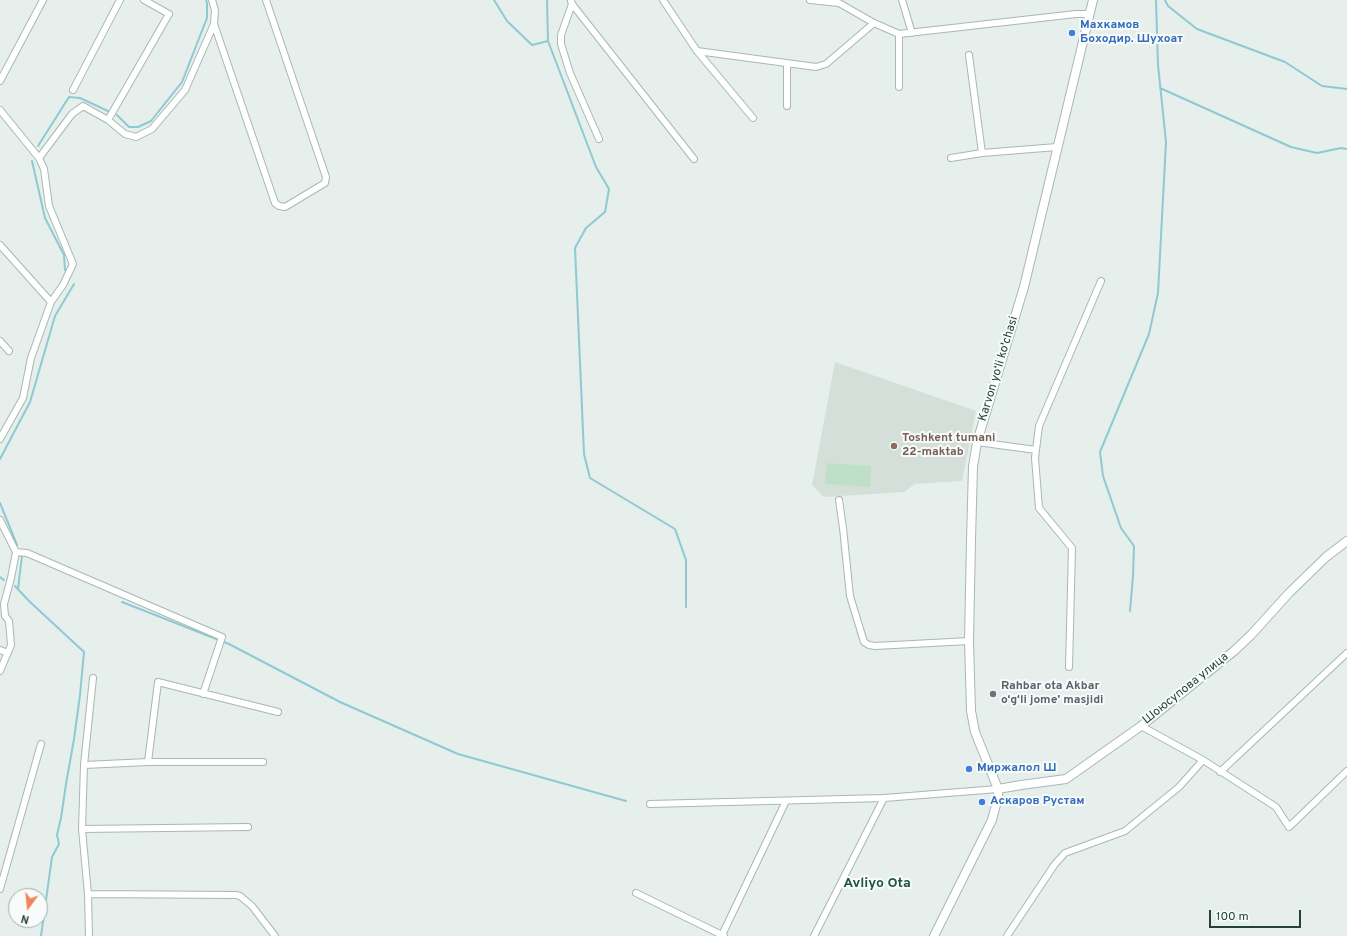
<!DOCTYPE html>
<html>
<head>
<meta charset="utf-8">
<style>
	body { margin:0 }
	#map { position:relative; width:1347px; height:936px; overflow:hidden; background:#e6efeb; font-family:Overpass,sans-serif }
	canvas { display:block }
	.north { position:absolute; left:8px; top:888px; width:40px; height:40px; box-sizing:border-box; background:#f7fbf9; border:1px solid #a3b1ad; border-radius:50%; rotate:195deg; font-size:11px; font-weight:700; line-height:16px; text-align:center; color:#24423a }
	.north::after { content:''; display:block; margin:auto; width:14px; height:18px; background:#f4845f; clip-path:polygon(50% 0,100% 100%,50% 72%,0 100%) }
	.scale { position:absolute; left:1209px; top:910px; width:92px; height:18px; box-sizing:border-box; border:2px solid #24423a; border-top:0; padding-left:5px; font-size:12px; line-height:14px; white-space:nowrap; color:#24423a; -webkit-text-stroke:3px #f7fbf9; paint-order:stroke }
</style>
</head>
<body>
<div id="map">
<canvas width="1347" height="936"></canvas>
<div class="north">N</div>
<div class="scale">100 m</div>
</div>
<script>
const ctx = document.querySelector('canvas').getContext('2d');
ctx.lineJoin = 'round';
function fillPath(path, color) { ctx.fillStyle = color; ctx.fill(path, 'evenodd'); }
const poly = rows => new Path2D(rows.map(r => 'M' + r).join(''));
function stroke(path, color, width, dash) { ctx.strokeStyle = color; ctx.lineWidth = width; ctx.lineCap = dash ? 'butt' : 'round'; ctx.setLineDash(dash || []); ctx.stroke(path); }
function write(font, color, halo, rows, align = 'center') {
  ctx.font = font + ' Overpass,sans-serif'; ctx.lineWidth = 4; ctx.setLineDash([]); ctx.textBaseline = 'middle'; ctx.strokeStyle = halo; ctx.fillStyle = color; for (const [text, x, y, turn = 0] of rows) {
    ctx.save(); ctx.translate(x, y); ctx.rotate((+turn || 0) * Math.PI / 180); ctx.textAlign = isNaN(turn) ? turn : align; if (halo) ctx.strokeText(text, 0, 0); ctx.fillText(text, 0, 0); ctx.restore();
  }
}
fillPath(poly([
	[835,362,976,411,962,481,915,484,904,492,824,497,812,485]
]), '#d4dfda');
fillPath(poly([
	[827,463,871,466,870,487,825,484]
]), '#bfe0c8');
stroke(poly([
	[494,0,507,21,532,45,548,41],
	[547,0,548,41,596,167,609,189,605,212,586,228,575,248,584,454,590,478,675,529,686,560,686,607],
	[1165,0,1168,6,1197,29,1285,62,1322,86,1347,89],
	[1160,88,1291,147,1317,153,1341,148,1347,149],
	[117,115,129,127,138,127,151,121,182,82,207,18,207,3,206,0],
	[38,146,69,97,80,98,110,112],
	[32,161,45,218,64,255,65,270],
	[0,459,30,402,55,316,74,284],
	[0,503,17,545],
	[0,577,4,580],
	[15,586,29,601,84,652,80,695,74,739,66,784,61,818,57,835,59,844,52,857,41,936],
	[18,589,22,556],
	[122,602,229,644,340,702,458,754,626,801],
	[1130,611,1133,576,1134,546,1121,528,1103,476,1100,452,1149,334,1158,293,1166,142,1158,65,1156,0]
]), '#8ec9d4', 2);
const minor = poly([
	[212,0,215,10,214,24,275,203,279,206,285,207,325,183,326,177,266,0],
	[663,0,697,51,753,118],
	[810,0,839,3,874,23,899,34,1076,14,1089,14],
	[902,0,912,33],
	[571,1,572,4,561,35,561,44,570,73,599,139],
	[572,4,694,159],
	[899,34,899,87],
	[697,51,816,67,826,64,874,23],
	[969,55,982,153],
	[0,81,43,0],
	[73,90,120,0],
	[787,106,787,63],
	[0,110,39,158,44,169,49,206,73,264,63,285,51,302,31,358,23,398,0,439],
	[108,120,169,14,144,0],
	[39,158,72,114,83,106,108,120,125,134,136,137,152,129,185,90,214,24],
	[951,158,982,153,1057,147],
	[0,245,51,302],
	[0,341,9,351],
	[977,442,1036,450],
	[839,500,843,528,850,596,864,642,869,645,875,646,969,641],
	[0,520,16,552,11,578,4,604,5,616,9,621,11,645,0,671],
	[16,552,27,553,222,637,203,694],
	[0,650,8,653],
	[1069,667,1072,548,1039,508,1035,458,1039,426,1101,281],
	[1141,726,1203,760,1276,807,1289,827,1347,771],
	[148,762,158,682,278,712],
	[84,765,148,762,263,762],
	[1220,772,1347,653],
	[650,804,884,798,998,789],
	[82,829,248,827],
	[0,889,41,744],
	[636,893,724,936],
	[88,894,236,895,240,896,252,906,275,936],
	[722,935,786,801],
	[89,936,88,894,82,829,84,765,93,678],
	[814,936,884,798],
	[1007,936,1055,864,1065,853,1125,831,1179,787,1203,760]
]);
const tertiary = poly([
	[998,789,1021,785,1066,779,1141,726,1234,651,1251,635,1289,593,1326,557,1347,541],
	[934,936,992,820,998,797,998,789,975,732,971,711,969,641,971,540,973,467,977,442,1024,287,1093,0]
]);
stroke(minor, '#a8b8b2', 8);
stroke(tertiary, '#a8b8b2', 10);
stroke(minor, '#fff', 6);
stroke(tertiary, '#fff', 8);
for (const [x, y, r, color] of [
	[1072,33,4,"#3f7fe0"],
	[894,446,4,"#8d6e63"],
	[993,694,4,"#6b7280"],
	[969,769,4,"#3f7fe0"],
	[982,802,4,"#3f7fe0"]
]) { const dot = new Path2D(); dot.arc(x, y, r, 0, 2 * Math.PI); ctx.fillStyle = color; ctx.fill(dot); stroke(dot, '#f7fbf9', 1.5); }
write('bold 12px', '#366cbe', '#f7fbf9', [
	["Махкамов",1080,26],
	["Боходир. Шухоат",1080,40],
	["Миржалол Ш",977,769],
	["Аскаров Рустам",990,802]
], 'left');
write('12px', '#24423a', '#f7fbf9', [
	["Karvon yo‘li ko'chasi",999,369,-73],
	["Шоюсупова улица",1186,689,-39]
]);
write('bold 12px', '#785e54', '#f7fbf9', [
	["Toshkent tumani",902,439],
	["22-maktab",902,453]
], 'left');
write('bold 12px', '#5b616d', '#f7fbf9', [
	["Rahbar ota Akbar",1001,687],
	["o‘g‘li jome’ masjidi",1001,701]
], 'left');
write('bold 14px', '#1f5548', '#f7fbf9', [
	["Avliyo Ota",877,884]
]);
</script>
</body>
</html>
